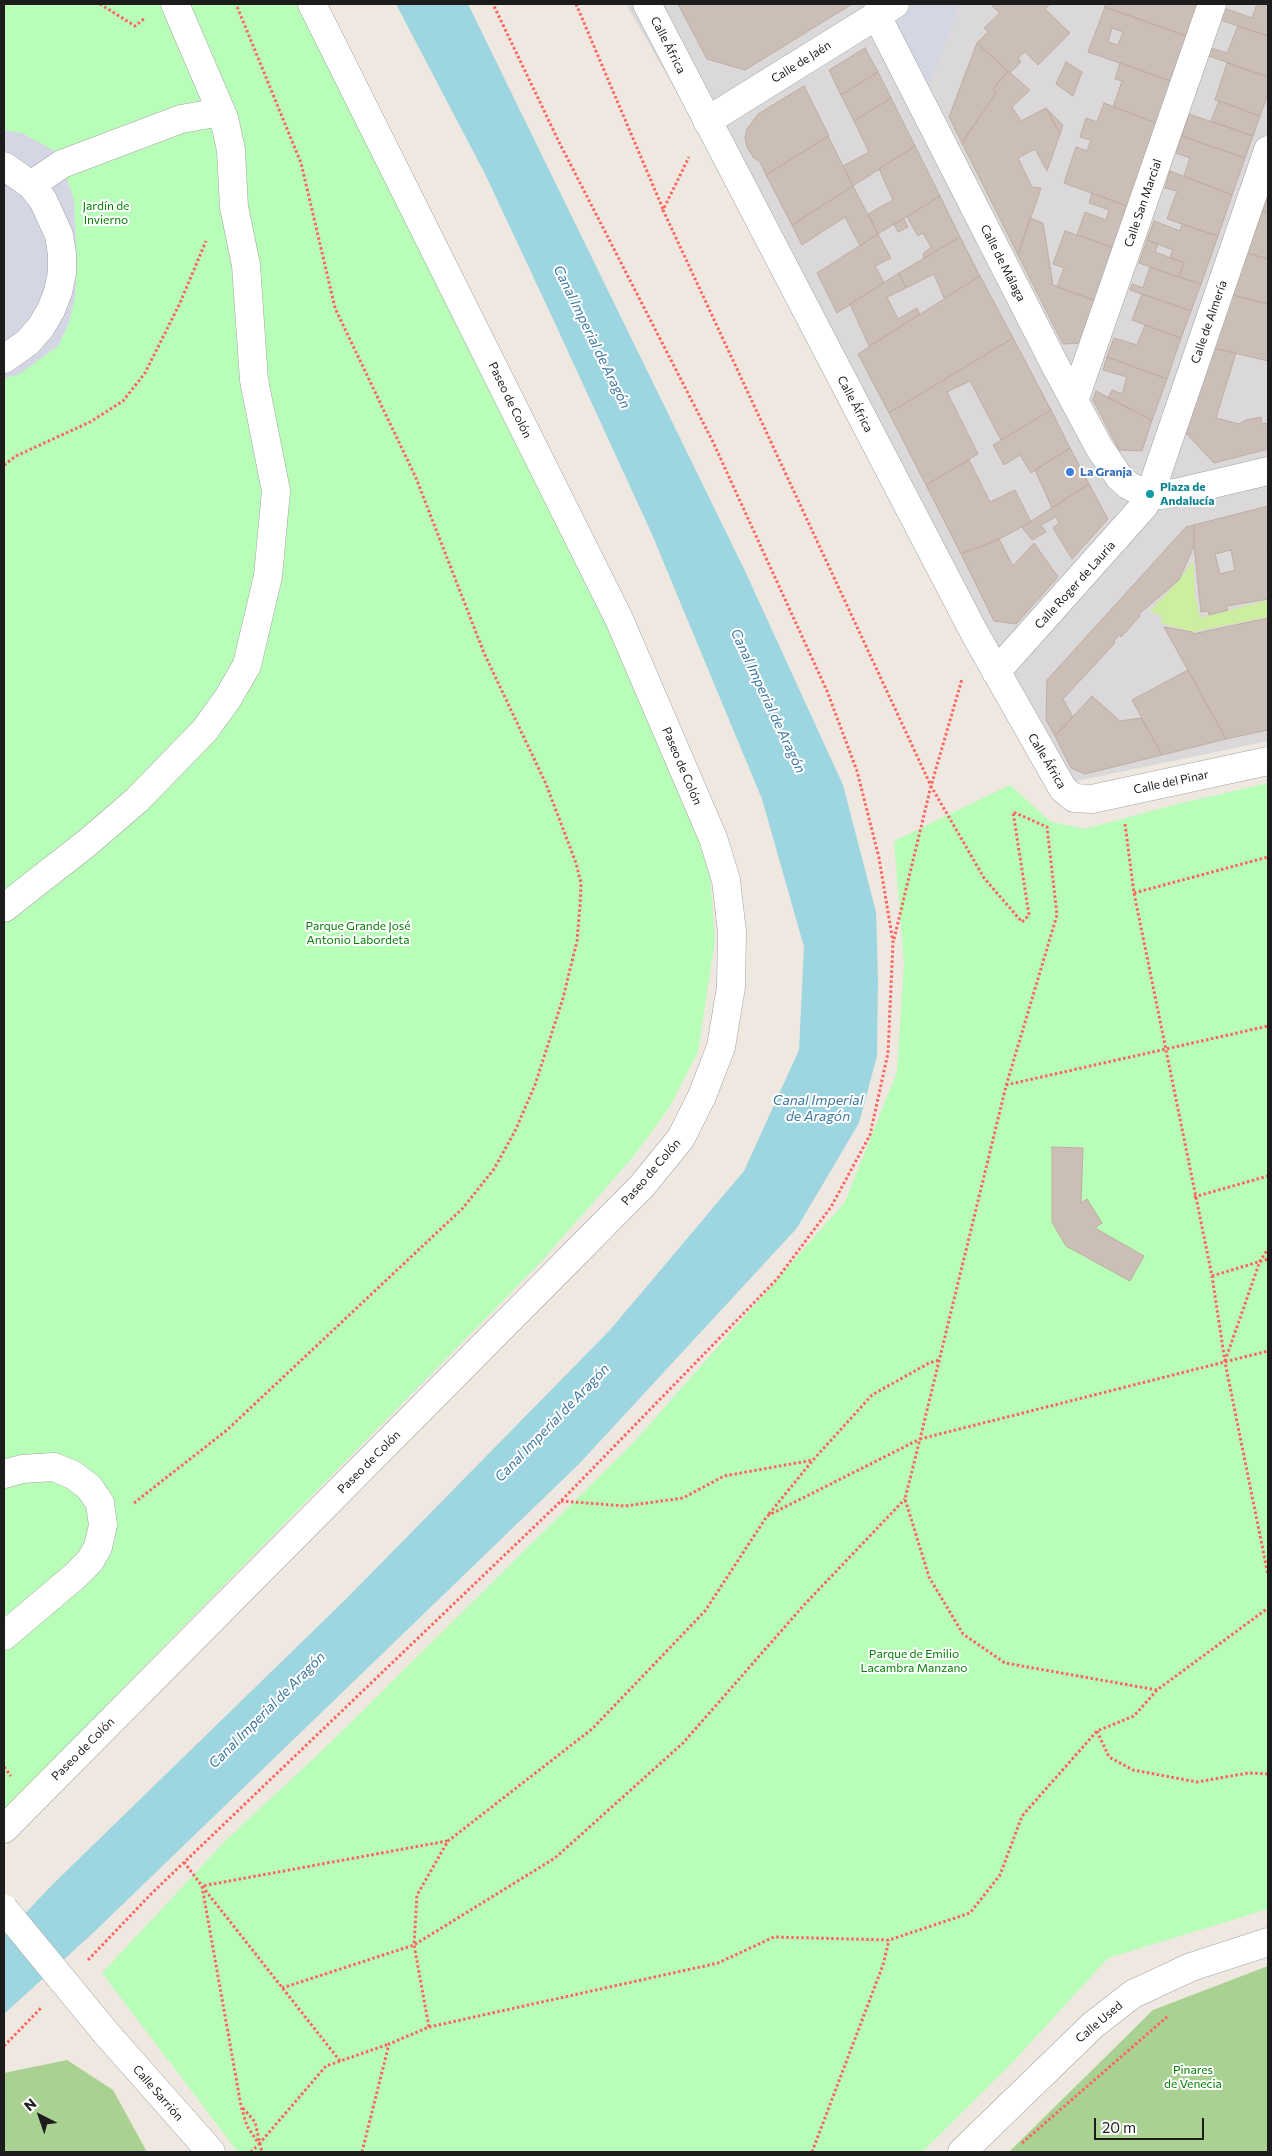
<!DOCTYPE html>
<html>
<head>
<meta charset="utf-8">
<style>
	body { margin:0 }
	#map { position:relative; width:1272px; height:2156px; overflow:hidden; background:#eee8e0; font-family:Commissioner,sans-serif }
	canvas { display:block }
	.frame { position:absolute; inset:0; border:5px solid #1c1c1c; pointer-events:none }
	.north { position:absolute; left:15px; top:2091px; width:50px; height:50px; -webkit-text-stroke:4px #fff; paint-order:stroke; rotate:319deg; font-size:14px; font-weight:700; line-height:20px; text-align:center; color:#1c1c1c }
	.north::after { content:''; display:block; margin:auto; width:18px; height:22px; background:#1c1c1c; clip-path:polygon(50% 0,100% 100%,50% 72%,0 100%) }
	.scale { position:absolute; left:1094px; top:2118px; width:110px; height:22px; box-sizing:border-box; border:2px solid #1c1c1c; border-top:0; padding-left:6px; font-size:15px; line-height:18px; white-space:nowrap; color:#1c1c1c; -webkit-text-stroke:4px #fff; paint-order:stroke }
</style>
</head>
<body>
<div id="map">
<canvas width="1272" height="2156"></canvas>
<div class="frame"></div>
<div class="north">N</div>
<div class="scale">20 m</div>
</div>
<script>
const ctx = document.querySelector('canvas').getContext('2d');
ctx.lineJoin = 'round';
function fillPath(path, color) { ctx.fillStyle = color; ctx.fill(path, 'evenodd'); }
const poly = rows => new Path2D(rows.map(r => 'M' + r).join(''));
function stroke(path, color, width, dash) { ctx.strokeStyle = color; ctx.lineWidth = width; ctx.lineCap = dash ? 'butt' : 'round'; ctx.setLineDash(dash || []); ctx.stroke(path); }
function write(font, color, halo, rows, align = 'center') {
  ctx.font = font + ' Commissioner,sans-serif'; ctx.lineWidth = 4; ctx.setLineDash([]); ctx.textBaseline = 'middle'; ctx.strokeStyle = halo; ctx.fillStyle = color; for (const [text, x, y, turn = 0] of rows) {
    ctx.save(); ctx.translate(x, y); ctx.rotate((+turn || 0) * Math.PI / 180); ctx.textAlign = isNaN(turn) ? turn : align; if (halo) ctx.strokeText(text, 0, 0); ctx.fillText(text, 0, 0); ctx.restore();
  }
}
fillPath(poly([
	[626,4,1268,4,1268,741,1072,782]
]), '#dad8d9');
fillPath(poly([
	[1193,561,1195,595,1200,618,1268,600,1268,617,1192,632,1161,623,1162,616,1150,611,1179,580]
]), '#cdeda1');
fillPath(poly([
	[1268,1966,1268,2152,1009,2152,1153,2010],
	[67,2060,113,2090,147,2152,4,2152,4,2073]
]), '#a9d191');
fillPath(poly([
	[4,4,296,4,612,613,709,862,715,940,698,1052,669,1108,633,1157,539,1264,122,1689,4,1816],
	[1268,783,1268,1909,1108,1958,1012,2063,922,2152,238,2152,102,1973,226,1840,327,1746,634,1442,845,1202,897,1072,904,963,894,841,1010,785,1051,822,1085,829,1174,805]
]), '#b8fdb8');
fillPath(poly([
	[895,4,960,4,922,103,876,14],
	[4,130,22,133,53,150,62,164,74,200,77,262,75,298,69,323,58,346,18,375,4,378]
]), '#d4d6e4');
fillPath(poly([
	[396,4,468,4,745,571,843,785,876,912,878,979,877,1056,859,1123,797,1228,579,1464,93,1933,4,2014,4,1936,51,1886,347,1598,610,1330,744,1171,799,1050,804,947,762,799,651,532,553,319,486,176]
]), '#9dd6e0');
const building = poly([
	[678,4,852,4,745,70,707,59,678,4],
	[994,4,1050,4,1045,9,1070,33,1038,65,1025,52,1018,58,1021,62,1010,73,977,43,988,32,984,28,1000,13,992,6,994,4],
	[1106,4,1197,4,1186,36,1105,7,1106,4],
	[1257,4,1268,4,1268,36,1220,20,1224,8,1252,18,1257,4],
	[1105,7,1186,36,1171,81,1088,52,1105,7],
	[1112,28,1123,32,1118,45,1108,42,1112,28],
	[1238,26,1268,36,1268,77,1209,56,1211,48,1227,53,1238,26],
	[977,43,1008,71,993,89,996,93,962,143,949,117,977,43],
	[865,48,878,72,841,95,829,70,865,48],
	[1066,62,1082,72,1073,96,1056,84,1066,62],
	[1120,63,1171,81,1157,123,1113,107,1122,81,1115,79,1120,63],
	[1227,63,1268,77,1268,94,1260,116,1215,100,1227,63],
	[1008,71,1030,90,1012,107,1021,121,1046,108,1060,134,1047,171,1035,149,1018,158,1032,187,1041,188,1018,255,962,143,996,93,993,89,1008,71],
	[878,72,891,98,854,121,841,95,878,72],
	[804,86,829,136,766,175,760,162,753,157,747,147,745,138,747,129,758,114,804,86],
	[891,98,915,146,853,186,843,166,869,152,854,121,891,98],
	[1219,101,1260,116,1253,136,1211,121,1219,101],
	[1104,103,1157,123,1129,207,1064,183,1076,147,1087,151,1091,140,1080,137,1086,118,1097,122,1104,103],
	[1046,108,1063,125,1060,134,1046,108],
	[1189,114,1253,136,1245,158,1182,136,1189,114],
	[828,136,853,186,792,225,766,175,828,136],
	[1182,136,1245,158,1232,195,1184,176,1190,158,1176,153,1182,136],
	[915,146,940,196,878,234,868,214,893,200,879,169,915,146],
	[1170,171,1232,195,1218,236,1167,219,1177,191,1165,188,1170,171],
	[853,186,878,234,860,246,845,217,802,245,792,225,853,186],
	[1092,193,1129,207,1114,248,1077,235,1085,212,1106,220,1109,210,1089,203,1092,193],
	[1268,195,1268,213,1263,211,1268,195],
	[940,196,960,237,924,258,923,254,931,247,923,233,918,236,907,217,940,196],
	[1263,211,1268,213,1268,259,1247,253,1263,211],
	[1030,218,1043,223,1053,285,1096,301,1082,343,1063,344,1018,255,1030,218],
	[904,219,908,227,898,232,894,224,904,219],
	[1154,221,1180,231,1182,224,1218,236,1201,284,1179,277,1184,263,1170,257,1173,250,1147,240,1154,221],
	[1065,231,1114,248,1096,301,1057,287,1064,268,1053,264,1065,231],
	[878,234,891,258,875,266,884,283,837,313,817,273,878,234],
	[960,237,980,276,944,298,934,274,906,288,899,273,960,237],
	[1147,240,1158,244,1155,252,1184,263,1179,277,1139,263,1147,240],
	[1247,253,1268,259,1268,304,1232,295,1247,253],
	[1150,267,1201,284,1191,311,1130,290,1132,284,1143,288,1150,267],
	[899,273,906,288,887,297,898,319,917,308,920,314,869,346,850,304,899,273],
	[980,276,1013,338,889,413,858,354,980,276],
	[1142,294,1191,311,1181,338,1132,320,1142,294],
	[1232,295,1268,304,1268,361,1213,348,1232,295],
	[1145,325,1181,338,1167,379,1107,357,1114,338,1137,345,1145,325],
	[1013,338,1051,410,1001,440,970,381,947,392,978,454,926,485,889,413,1013,338],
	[1213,348,1236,353,1216,418,1239,424,1246,420,1261,417,1262,424,1268,423,1268,449,1214,463,1184,431,1213,348],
	[1107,357,1167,379,1152,420,1108,398,1112,390,1122,394,1127,377,1103,370,1107,357],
	[1096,391,1152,420,1142,451,1119,450,1093,400,1096,391],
	[1051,410,1070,448,1031,473,1020,455,1004,465,993,445,1051,410],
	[1070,448,1089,484,1052,508,1035,470,1070,448],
	[969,460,990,502,1015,490,1031,522,999,539,961,554,926,485,969,460],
	[1089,484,1108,519,1072,559,1053,528,1059,523,1056,517,1041,525,1046,532,1032,540,1022,527,1089,484],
	[1268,506,1268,540,1267,540,1268,599,1226,606,1228,610,1209,615,1208,611,1201,612,1194,546,1194,525,1268,506],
	[1231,550,1235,570,1220,574,1215,554,1231,550],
	[1194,525,1194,546,1179,580,1139,614,1140,616,1121,637,1119,635,1114,641,1115,643,1063,699,1073,717,1055,736,1046,720,1047,680,1186,527,1194,525],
	[999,539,1013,566,1034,543,1058,577,1016,624,994,621,961,554,999,539],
	[1268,618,1268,730,1226,739,1164,627,1192,632,1193,634,1268,618],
	[1188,670,1226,739,1162,755,1132,700,1188,670],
	[1092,696,1120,721,1141,718,1162,755,1085,774,1071,768,1055,736,1092,696],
	[1052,1147,1083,1148,1081,1203,1087,1199,1102,1223,1095,1228,1144,1256,1130,1281,1066,1246,1052,1222,1052,1147]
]);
fillPath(building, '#cabeb6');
stroke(building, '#c1ada2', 1);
const street = poly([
	[647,4,975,634,1063,789,1074,798,1092,799,1268,761],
	[876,14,1055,365,1099,447,1119,477,1128,485,1139,491,1160,495,1175,493,1268,471],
	[707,121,895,4],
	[4,166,31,185,43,200,59,235,62,254,62,273,58,292,51,310,41,327,28,342,4,359],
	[31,185,62,164,181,119,221,112],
	[1074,401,1212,4],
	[996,672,1144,506,1150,494,1268,150],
	[4,908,87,843,137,800,205,730,228,698,247,665,268,576,276,491,254,380,246,265,234,207,231,150,224,118,175,4],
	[4,1474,22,1469,54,1467,73,1475,89,1487,100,1503,103,1525,98,1547,90,1561,75,1576,4,1636],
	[4,1829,642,1186,681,1138,702,1096,721,1047,731,987,732,932,726,880,713,838,619,619,312,4],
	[106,2033,211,2152],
	[962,2152,1093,2025,1133,1994,1191,1967,1268,1942]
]);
stroke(street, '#a3a3a3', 29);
stroke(poly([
	[100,4,135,26,145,18],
	[576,4,663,209],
	[4,465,16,456,90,422,123,401,145,373,180,303,206,241],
	[1125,824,1134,893,1212,1276,1225,1362,1268,1575],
	[1134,893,1268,857],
	[894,939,931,786,962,679],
	[1006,1085,1268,1026],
	[1194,1197,1268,1176],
	[1212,1276,1268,1259],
	[1225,1361,1260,1261,1268,1249],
	[561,1501,625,1506,683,1498,724,1476,813,1460],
	[134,1503,227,1430,463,1208,494,1169,515,1131,535,1085,563,998,577,941,580,906,581,883,576,863,546,784,484,653,416,478,335,308,301,163,236,4],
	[769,1514,813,1460,872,1395,929,1363,939,1360],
	[1157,1690,1005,1663,963,1634,929,1577,905,1499,920,1439,1268,1351],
	[1097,1731,1109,1757,1133,1770,1197,1782,1248,1773,1268,1774],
	[4,1767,11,1776],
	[184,1862,202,1886,241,2106,247,2126,259,2144,251,2152],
	[88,1960,151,1894,561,1501,777,1279,831,1207,870,1135,888,1053,893,942,879,858,857,771,827,691,713,442,559,142,493,4],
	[282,1988,414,1945,555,1858,683,1743,804,1605,905,1499],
	[429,2027,718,1963,774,1937,889,1940,970,1913,1000,1875,1022,1816,1097,1731,1134,1716,1157,1690,1268,1608],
	[4,2046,42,2007],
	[340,2061,202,1886,447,1841],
	[243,2108,255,2122,262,2152],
	[1022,2143,1168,2016],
	[259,2144,326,2066,389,2044],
	[362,2152,389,2044,429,2027,414,1945,417,1895,448,1841,592,1729,705,1611,767,1516,920,1439,1006,1086,1057,915,1047,827,1013,812,1029,915,1022,922,984,878,931,786,663,210,689,157],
	[812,2152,883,1965,889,1940]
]), '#ff6460', 3, [2.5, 2.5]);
stroke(street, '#fff', 28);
const streetBridge = poly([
	[4,1909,106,2033]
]);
stroke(streetBridge, '#a3a3a3', 29, []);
stroke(streetBridge, '#fff', 28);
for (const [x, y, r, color] of [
	[1070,472,5,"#3f7fe0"],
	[1150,494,5,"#0f9aa8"]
]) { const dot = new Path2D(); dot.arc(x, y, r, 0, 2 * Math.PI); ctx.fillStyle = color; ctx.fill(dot); stroke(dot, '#fff', 2); }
write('12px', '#1c1c1c', '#fff', [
	["Calle África",668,45,63],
	["Calle de Jaén",801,62,-32],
	["Calle San Marcial",1143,203,-71],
	["Calle de Málaga",1003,263,63],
	["Calle de Almería",1209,322,-71],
	["Paseo de Colón",510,400,64],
	["Calle África",855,404,62],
	["Calle Roger de Lauria",1075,585,-48],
	["Calle África",1047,761,59],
	["Paseo de Colón",682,766,67],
	["Calle del Pinar",1171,782,-12],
	["Paseo de Colón",651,1172,-49],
	["Paseo de Colón",369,1462,-45],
	["Paseo de Colón",83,1749,-45],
	["Calle Used",1099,2022,-40],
	["Calle Sarrión",158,2093,49]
]);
write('12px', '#038003', '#fff', [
	["Jardín de",106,206],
	["Invierno",106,220],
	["Parque Grande José",358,926],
	["Antonio Labordeta",358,940],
	["Parque de Emilio",914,1654],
	["Lacambra Manzano",914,1668],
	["Pinares",1193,2070],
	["de Venecia",1193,2084]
]);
write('bold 12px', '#366cbe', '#fff', [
	["La Granja",1080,472]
], 'left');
write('bold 12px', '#0d838f', '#fff', [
	["Plaza de",1160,487],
	["Andalucía",1160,501]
], 'left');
write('italic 14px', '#3d78a2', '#fff', [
	["Canal Imperial de Aragón",592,337,64],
	["Canal Imperial de Aragón",768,701,65],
	["Canal Imperial",818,1100],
	["de Aragón",818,1116],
	["Canal Imperial de Aragón",552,1423,-46],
	["Canal Imperial de Aragón",267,1710,-45]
]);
</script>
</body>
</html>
